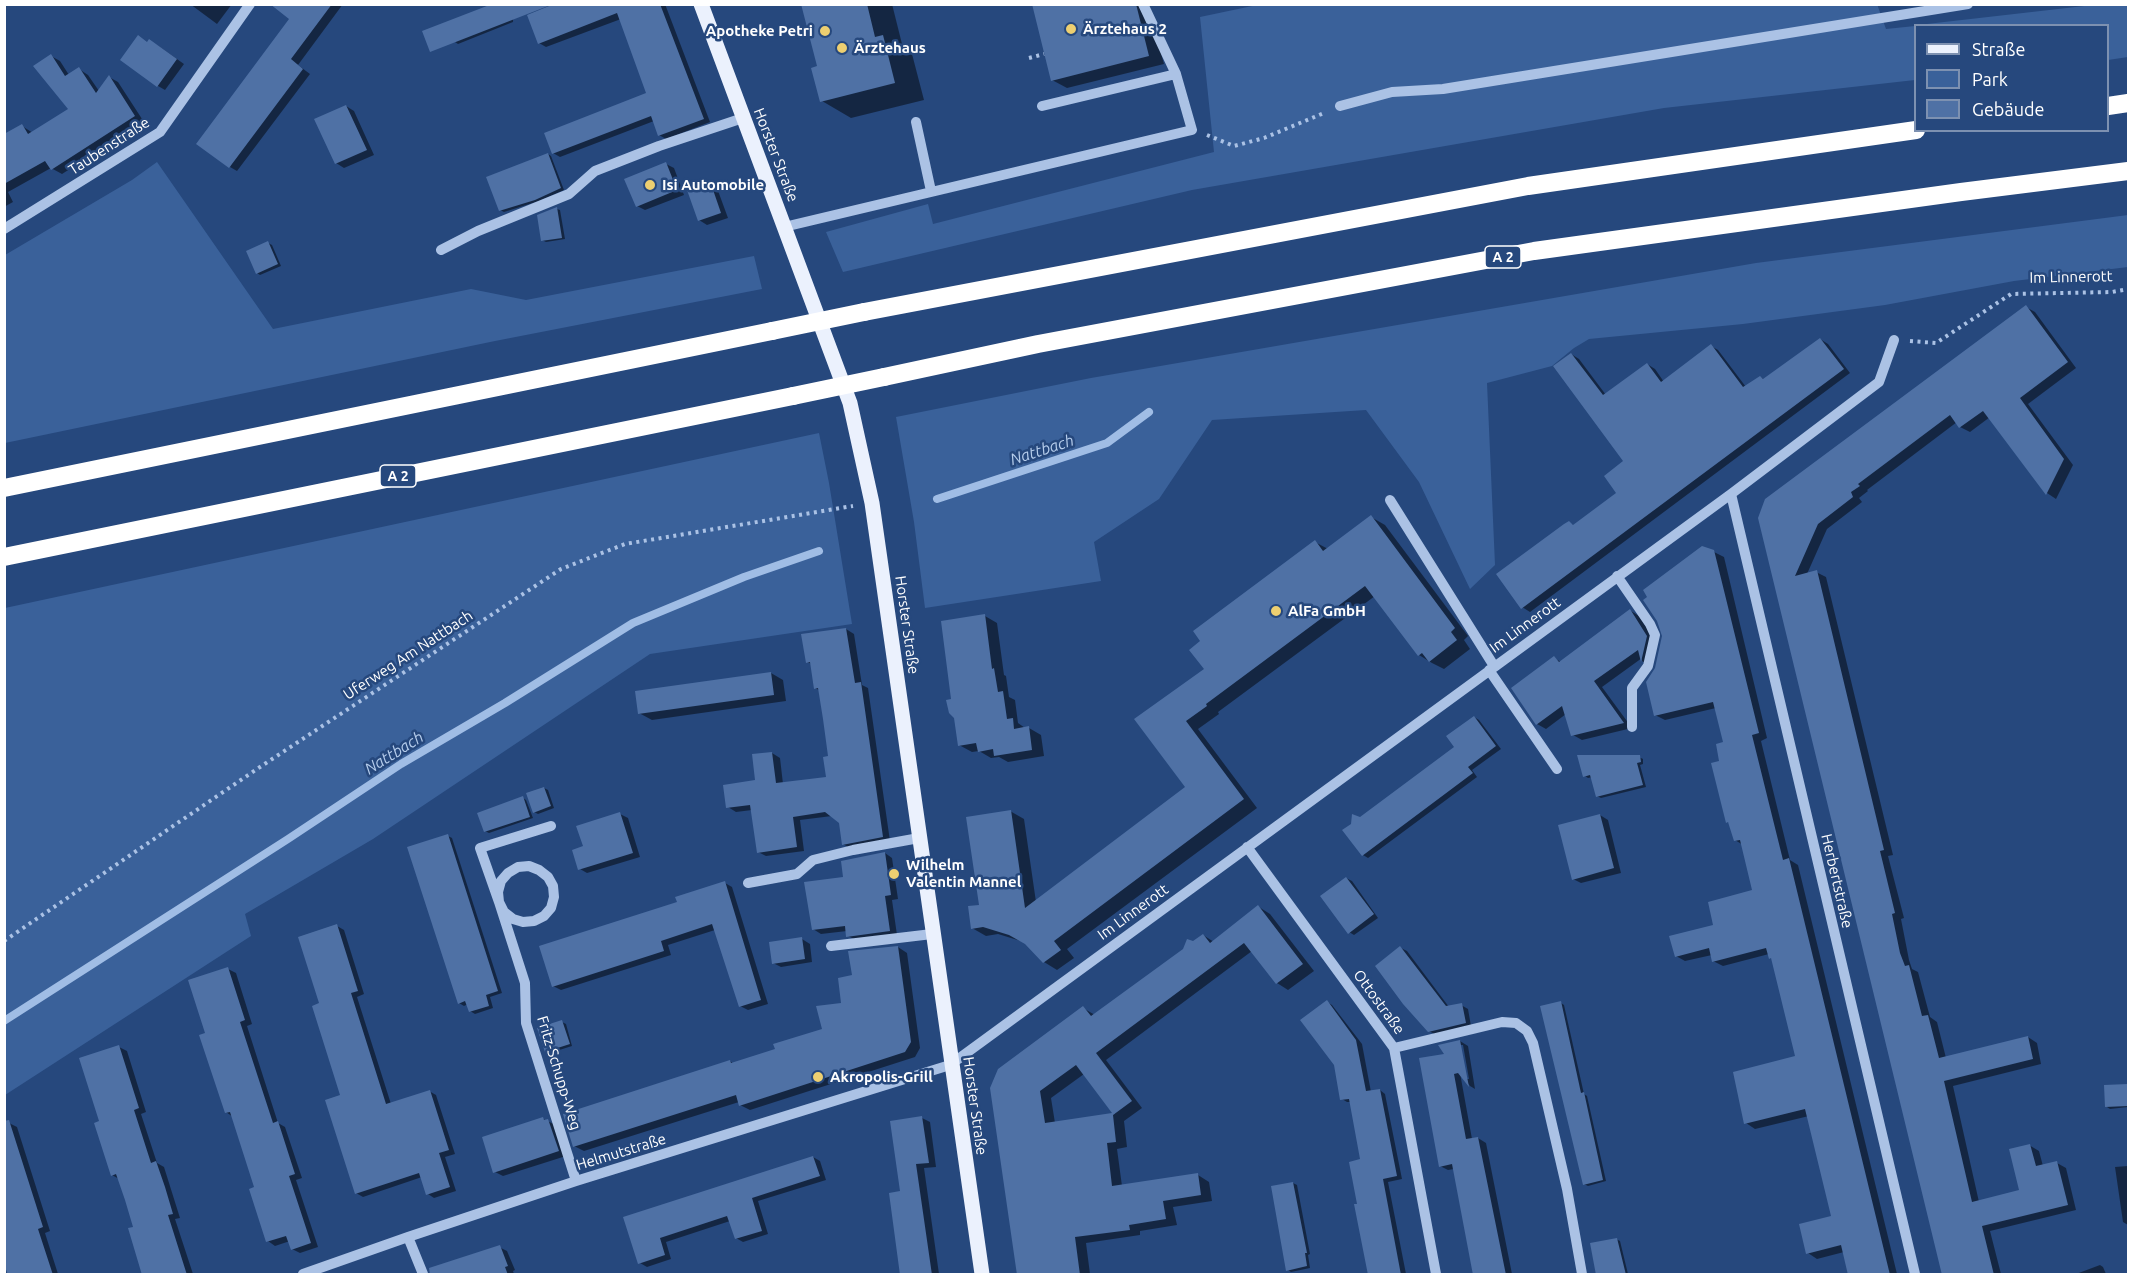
<!DOCTYPE html>
<html>
<head>
<meta charset="utf-8">
<style>
	body { margin:0 }
	#map { position:relative; width:2133px; height:1279px; overflow:hidden; background:#26487d; font-family:Ubuntu,sans-serif }
	canvas { display:block }
	.frame { position:absolute; inset:0; border:6px solid #fff; pointer-events:none }
	.legend { position:absolute; left:1914px; top:24px; width:195px; height:108px; box-sizing:border-box; background:#26487d; border:2px solid #7d91b1; margin:0; padding:8px 10px; list-style:none; font-size:18px; color:#fff }
	.legend li { display:flex; align-items:center; gap:12px; height:30px }
	.legend b { width:30px; border:2px solid #7d91b1 }
</style>
</head>
<body>
<div id="map">
<canvas width="2133" height="1279"></canvas>
<div class="frame"></div>
<ul class="legend">
<li><b style="height:8px;background:#ebf1fd"></b>Straße</li>
<li><b style="height:16px;background:#3a619a"></b>Park</li>
<li><b style="height:16px;background:#4f71a5"></b>Gebäude</li>
</ul>
</div>
<script>
const ctx = document.querySelector('canvas').getContext('2d');
ctx.lineJoin = 'round';
function fillPath(path, color) { ctx.fillStyle = color; ctx.fill(path, 'evenodd'); }
const poly = rows => new Path2D(rows.map(r => 'M' + r).join(''));
function stroke(path, color, width, dash) { ctx.strokeStyle = color; ctx.lineWidth = width; ctx.lineCap = dash ? 'butt' : 'round'; ctx.setLineDash(dash || []); ctx.stroke(path); }
function write(font, color, halo, rows, align = 'center') {
  ctx.font = font + ' Ubuntu,sans-serif'; ctx.lineWidth = 5; ctx.setLineDash([]); ctx.textBaseline = 'middle'; ctx.strokeStyle = halo; ctx.fillStyle = color; for (const [text, x, y, turn = 0] of rows) {
    ctx.save(); ctx.translate(x, y); ctx.rotate((+turn || 0) * Math.PI / 180); ctx.textAlign = isNaN(turn) ? turn : align; if (halo) ctx.strokeText(text, 0, 0); ctx.fillText(text, 0, 0); ctx.restore();
  }
}
fillPath(poly([
	[1877,4,1886,29,1915,26,1915,80,1664,108,1192,190,843,272,826,232,928,204,933,224,1214,152,1200,17,1257,5],
	[2093,5,2128,5,2128,57,2108,60,2108,26,1918,25],
	[157,162,273,329,471,289,526,300,754,256,762,289,495,341,5,443,5,255,132,180],
	[2128,215,2128,267,2014,281,1885,305,1743,324,1589,339,1574,348,1552,366,1487,383,1495,565,1470,589,1419,482,1366,410,1212,420,1159,499,1094,542,1101,581,925,608,914,522,896,417,1091,378,1756,263],
	[819,433,829,483,852,624,650,654,373,839,245,914,251,936,5,1095,5,608]
]), '#3a619a');
fillPath(poly([
	[190,4,232,4,217,24],
	[283,4,343,4,298,65,310,74,237,171,230,167,292,19],
	[514,4,513,22,458,44,455,42],
	[558,4,665,4,710,122,666,139,659,135,654,121,560,157,553,153,648,93,621,19,546,47,539,43],
	[803,4,892,4,903,48,912,54,924,100,851,118,822,101,819,67],
	[1033,4,1147,4,1164,64,1067,88,1052,80],
	[148,43,157,45,184,64,165,90,158,86],
	[51,56,60,61,69,75,79,69,88,75,99,91,109,77,118,82,144,122,62,174,51,168,8,192,13,202,4,207,4,132,8,134,22,126,33,133,70,109],
	[346,106,354,111,374,155,344,168,336,163,316,120],
	[548,154,551,156,564,190,539,201,504,212,500,210],
	[666,164,674,168,684,195,645,210,637,206],
	[710,183,717,188,728,218,707,225,699,220],
	[557,209,560,210,565,239,546,242,542,240],
	[268,243,272,245,281,266,260,275,257,273],
	[2026,307,2035,312,2076,368,2028,404,2073,465,2056,499,2047,493,1990,417,1970,432,1960,427,1957,422,1867,490,1868,491,1859,498,1862,502,1827,529,1807,574,1816,572,1826,577,1893,855,1888,856,1904,918,1901,919,1909,960,1912,969,1918,972,1930,1017,1937,1022,1946,1058,2028,1037,2037,1043,2041,1064,1953,1086,1979,1202,2021,1191,2029,1145,2039,1151,2043,1166,2057,1163,2066,1168,2076,1210,1990,1231,2001,1274,1944,1274,1760,518],
	[1820,339,1828,344,1850,373,1530,612,1522,607,1569,523,1575,526,1619,493,1626,461,1571,354,1579,359,1606,395,1647,364,1655,369,1664,382,1711,346,1718,350,1746,387,1760,377,1765,380],
	[1371,517,1385,525,1468,636,1464,640,1470,649,1444,669,1432,663,1419,655,1375,596,1218,712,1219,714,1198,729,1257,808,1067,949,1074,958,1057,970,1044,962,1024,942,998,934,986,936,972,928,1010,811,1024,819,1036,902,1187,787,1136,719,1206,669,1315,542,1328,549],
	[1714,552,1724,557,1767,738,1761,741,1790,860,1798,865,1897,1274,1850,1274,1844,1252,1817,1259,1808,1253,1833,1217,1809,1116,1755,1129,1746,1123,1797,1058,1772,959,1769,954,1723,966,1713,961,1712,955,1685,961,1676,956,1715,926,1754,891,1743,845,1735,840,1730,824,1728,822,1721,762,1725,743,1716,708,1665,720,1655,715,1657,669],
	[1631,611,1639,616,1656,642,1650,666,1642,661,1642,658,1602,687,1632,728,1582,740,1573,735,1566,714,1546,729,1537,724,1513,689,1554,658,1561,662],
	[985,616,997,623,1004,675,1006,676,1009,697,1015,700,1018,723,1025,728,1029,728,1041,735,1044,756,1008,762,999,757,991,758,979,751,972,752,959,745,953,700],
	[846,629,854,634,862,685,868,688,890,841,851,849,843,844,840,823,832,816,800,820,804,851,766,856,758,852,752,810,736,812,728,807,757,782,772,753,780,758,783,784,828,778,830,757,819,690,815,688,812,664,807,662],
	[771,673,783,680,786,701,652,720,639,713],
	[1474,717,1479,720,1501,749,1472,770,1477,777,1368,858,1363,855,1360,818,1456,747],
	[1639,757,1643,759,1643,764,1640,765,1646,787,1601,798,1597,796,1593,777,1588,778,1585,776],
	[544,788,548,790,554,808,538,814,534,812],
	[523,798,526,800,533,818,489,833,485,831],
	[620,814,628,818,640,857,587,873,580,869,585,847],
	[1600,815,1608,820,1621,873,1581,883,1573,879],
	[448,836,452,838,502,993,490,997,493,1008,475,1014,470,1011,468,1004,464,1006,459,1003],
	[885,853,892,858,898,899,892,900,897,935,856,940,848,936,847,931,821,934,813,929,845,878],
	[1346,878,1352,881,1378,918,1354,935,1349,932],
	[725,883,732,887,768,1004,748,1010,740,1006,715,930,668,945,671,955,561,990,553,986,679,903],
	[1259,907,1270,914,1314,971,1288,990,1277,983,1252,951,1106,1060,1142,1108,1124,1121,1127,1147,1117,1149,1122,1186,1198,1175,1209,1182,1212,1201,1173,1207,1177,1225,1140,1231,1140,1235,1086,1243,1090,1274,1019,1274,992,1088,1083,1008,1095,1015,1203,935,1214,942],
	[1084,1074,1115,1114,1055,1123,1051,1098],
	[337,926,344,930,364,994,357,997,391,1104,429,1091,436,1095,455,1154,445,1157,456,1191,434,1198,428,1194,422,1177,363,1197,356,1193,342,1096,321,1004],
	[802,939,810,944,812,962,781,967,773,963],
	[898,947,907,953,920,1048,915,1057,750,1110,740,1105,739,1102,584,1151,574,1146,730,1061,734,1064,777,1050,824,1030,843,1004,853,977],
	[1401,948,1407,951,1449,1007,1461,1005,1468,1009,1471,1026,1436,1035,1429,1031],
	[228,969,236,973,252,1024,247,1026,278,1123,285,1127,302,1178,296,1180,318,1247,300,1253,292,1249,290,1241,275,1246,268,1241,256,1188,233,1117,226,1112,207,1034],
	[1327,1002,1332,1005,1362,1044,1371,1092,1380,1090,1385,1094,1402,1179,1388,1182,1406,1274,1369,1274,1359,1206,1361,1160,1351,1102,1347,1102,1342,1099],
	[1561,1003,1564,1005,1584,1094,1587,1096,1606,1181,1588,1186,1584,1184,1541,1007],
	[562,1022,566,1024,572,1046,550,1053,546,1051],
	[1460,1041,1468,1046,1475,1089,1470,1086,1460,1073,1472,1139,1478,1138,1486,1143,1512,1274,1475,1274,1454,1169,1448,1170,1440,1166,1447,1055],
	[1460,1045,1463,1045,1469,1079,1466,1079],
	[119,1047,127,1051,146,1112,141,1114,157,1163,164,1167,180,1218,175,1219,193,1274,144,1274,135,1228,119,1179,112,1175,101,1122],
	[2128,1085,2128,1107,2110,1109,2107,1107,2106,1086],
	[922,1118,930,1122,936,1167,924,1168,939,1274,902,1274,901,1193],
	[543,1119,556,1125,566,1156,503,1176,495,1172],
	[9,1123,17,1127,50,1231,45,1233,58,1274,9,1274],
	[813,1157,820,1161,826,1180,758,1201,768,1234,743,1242,736,1238,730,1221,666,1242,671,1259,647,1267,640,1263,625,1218],
	[2128,1166,2128,1225,2123,1222,2115,1167],
	[1293,1183,1297,1185,1310,1254,1308,1255,1310,1268,1291,1272,1288,1270],
	[1616,1239,1620,1241,1628,1274,1597,1274],
	[499,1247,507,1251,515,1270,513,1271,514,1274,463,1274],
	[2100,1265,2103,1267,2106,1274,2076,1274]
]), '#0007');
stroke(poly([
	[937,499,1107,443,1149,412],
	[4,1021,288,839,401,764,505,703,633,623,744,577,819,551]
]), '#a0bde5', 8);
fillPath(poly([
	[270,4,332,4,291,59,303,69,229,168,196,144,289,19],
	[492,4,548,4,548,6,430,52,422,31],
	[554,4,660,4,704,119,658,136,651,116,552,154,544,133,646,93,617,13,538,44,527,15],
	[801,4,867,4,875,37,883,35,895,83,820,102,811,68,817,66],
	[1032,4,1136,4,1149,56,1051,81],
	[138,35,147,42,149,39,177,59,157,87,120,60],
	[51,54,65,76,79,67,96,93,109,75,135,116,51,170,45,161,4,184,4,134,22,124,28,134,68,109,33,66],
	[346,105,367,150,335,164,314,119],
	[548,153,561,188,535,200,499,211,486,177],
	[666,162,677,190,636,207,624,179],
	[710,181,721,213,698,221,687,190],
	[557,207,562,238,541,241,537,215],
	[268,241,278,264,256,274,246,251],
	[2026,305,2068,362,2020,398,2064,459,2046,495,1983,411,1959,428,1950,415,1858,484,1860,486,1851,492,1853,497,1818,524,1795,576,1817,570,1884,850,1880,851,1895,913,1892,914,1900,953,1905,966,1909,965,1922,1016,1928,1015,1939,1058,2028,1036,2033,1059,1944,1081,1972,1202,2019,1190,2009,1149,2030,1144,2036,1166,2057,1161,2068,1205,1982,1226,1994,1275,1942,1275,1758,518,1765,499],
	[1820,338,1844,369,1521,609,1496,574,1564,524,1569,521,1573,525,1616,493,1604,476,1623,461,1553,366,1571,353,1603,395,1647,363,1661,382,1711,344,1743,387,1760,376,1763,379],
	[1371,515,1455,628,1451,632,1457,640,1429,662,1422,653,1418,656,1365,586,1206,704,1207,706,1186,721,1244,799,1054,941,1061,950,1043,963,1025,944,1009,935,983,927,971,929,968,906,979,905,966,817,1011,810,1025,908,1185,787,1134,719,1204,669,1189,650,1200,641,1193,631,1315,540,1323,551],
	[1702,546,1714,550,1759,733,1752,735,1783,860,1789,858,1890,1275,1848,1275,1841,1245,1806,1254,1799,1224,1831,1216,1805,1109,1744,1124,1733,1072,1795,1056,1771,958,1769,959,1766,948,1712,962,1709,948,1675,957,1669,936,1713,925,1708,902,1752,890,1740,840,1734,841,1728,822,1726,823,1711,763,1719,761,1716,744,1723,742,1713,702,1654,716,1646,682,1655,668,1662,636,1657,621,1643,600,1647,597,1643,590],
	[1630,609,1647,636,1641,662,1638,650,1594,681,1624,723,1571,736,1562,706,1536,725,1511,688,1554,656,1559,662],
	[985,614,992,669,994,668,998,692,1003,691,1007,719,1013,718,1014,729,1029,726,1032,750,994,756,993,749,978,752,976,743,958,746,954,718,949,713,946,700,951,699,941,621],
	[846,628,855,683,861,682,883,837,842,845,839,823,825,812,793,817,797,847,757,853,750,805,726,808,723,785,755,780,752,754,772,752,776,783,826,777,823,757,828,756,823,719,818,688,814,689,810,662,806,663,801,634],
	[771,672,774,695,638,714,635,691],
	[1474,716,1496,746,1468,767,1473,773,1362,856,1342,830,1351,824,1352,814,1360,817,1454,747,1446,736],
	[1577,755,1640,755,1641,762,1637,763,1643,785,1596,797,1590,775,1583,777],
	[544,787,551,806,533,813,526,793],
	[523,796,530,817,484,832,477,813],
	[620,812,633,853,578,870,572,850,583,846,576,826],
	[1600,814,1614,868,1572,880,1558,825],
	[448,834,498,991,486,995,489,1006,469,1012,465,1001,458,1004,407,847],
	[885,852,891,895,885,896,890,931,846,937,845,926,812,930,804,882,843,877,841,861],
	[1346,877,1374,914,1348,934,1320,896],
	[725,881,761,1000,739,1007,712,924,661,941,664,951,552,987,539,946,677,902,675,897],
	[1258,905,1303,964,1276,984,1244,943,1096,1053,1132,1101,1113,1115,1116,1142,1107,1143,1112,1186,1198,1173,1201,1195,1163,1201,1166,1219,1129,1225,1130,1230,1075,1237,1080,1275,1017,1275,990,1088,998,1069,1083,1006,1091,1016,1183,949,1187,939,1193,941,1203,934,1210,943],
	[1076,1065,1112,1113,1045,1123,1040,1091],
	[337,924,358,991,351,993,386,1104,430,1090,449,1150,439,1153,450,1187,426,1195,419,1173,355,1194,325,1100,340,1095,312,1006,319,1003,298,937],
	[802,937,805,959,772,964,769,942],
	[898,946,911,1042,905,1052,739,1106,736,1095,573,1147,563,1114,730,1060,731,1063,775,1049,773,1044,822,1029,816,1006,841,1003,838,978,852,975,848,951],
	[1400,946,1446,1006,1462,1003,1466,1023,1428,1032,1403,1004,1375,966],
	[228,967,245,1020,240,1022,273,1123,278,1121,295,1174,289,1176,311,1243,291,1250,286,1236,266,1242,249,1189,254,1187,230,1112,225,1113,199,1035,205,1033,188,980],
	[1327,1000,1356,1040,1366,1091,1380,1089,1397,1176,1383,1179,1401,1275,1368,1275,1354,1204,1357,1204,1349,1162,1360,1159,1349,1099,1340,1100,1334,1065,1300,1020],
	[1561,1001,1581,1093,1584,1092,1603,1180,1583,1185,1540,1006],
	[562,1020,570,1044,545,1052,537,1028],
	[1460,1040,1469,1087,1458,1073,1454,1074,1466,1139,1478,1137,1506,1275,1473,1275,1452,1164,1439,1167,1419,1058,1444,1054,1438,1045],
	[119,1045,139,1108,134,1110,151,1163,156,1161,165,1187,173,1214,168,1215,187,1275,142,1275,128,1228,133,1227,125,1200,116,1174,111,1176,94,1123,99,1121,79,1058],
	[2128,1084,2128,1106,2105,1107,2104,1085],
	[922,1116,929,1163,916,1164,932,1275,900,1275,889,1193,900,1191,890,1121],
	[543,1117,544,1120,548,1119,559,1151,493,1173,482,1137],
	[9,1120,43,1227,38,1229,53,1275,8,1275,4,1264,4,1121],
	[813,1156,820,1176,752,1198,762,1231,735,1239,727,1216,660,1238,665,1255,638,1264,623,1217],
	[1293,1182,1307,1253,1305,1253,1307,1266,1286,1271,1271,1186],
	[1617,1238,1626,1275,1596,1275,1590,1243],
	[500,1245,508,1266,505,1267,508,1275,430,1275,429,1268]
]), '#4f71a5');
stroke(poly([
	[1029,58,1044,54],
	[1207,135,1234,146,1264,138,1324,113],
	[1910,341,1936,343,2011,294,2112,292,2128,289],
	[4,941,257,769,561,569,625,544,853,506]
]), '#abc2e5', 4, [3, 4.5]);
stroke(poly([
	[1042,106,1176,74],
	[1340,106,1392,92,1443,89,1968,4],
	[916,122,931,191],
	[784,227,1192,130,1176,74,1143,4],
	[4,229,160,132,250,4],
	[441,250,478,231,569,194,595,171,659,146,743,118],
	[1731,494,1915,1274],
	[1390,500,1494,666],
	[1617,576,1650,624,1655,635,1648,666,1632,688,1632,727],
	[1489,670,1557,769],
	[551,826,480,848,499,902,504,912,513,919,523,922,534,921,544,916,551,908,554,897,553,886,548,877,539,870,529,866,518,867,508,873,501,881,498,892,499,902,525,983,526,1023,576,1181],
	[1247,847,1394,1048,1436,1274],
	[748,883,797,874,813,860,853,850,919,838],
	[831,946,932,934],
	[1394,1048,1502,1022,1516,1023,1527,1031,1533,1043,1567,1189,1582,1274],
	[408,1237,423,1274],
	[303,1274,408,1237,576,1181,950,1065,1731,494,1879,382,1894,340]
]), '#abc2e5', 10);
stroke(poly([
	[701,4,850,403,872,503,982,1274]
]), '#ebf1fd', 15);
stroke(poly([
	[2108,106,2128,103],
	[864,312,1528,186,1916,130],
	[884,377,1038,344,1534,251,1961,192,2128,171],
	[4,488,772,331],
	[4,557,793,396]
]), '#fff', 18);
stroke(poly([
	[772,331,864,312],
	[793,396,884,377]
]), '#fff', 18);
for (const [x, y, r, color] of [
	[1071,29,6,"#edcf71"],
	[825,31,6,"#edcf71"],
	[842,48,6,"#edcf71"],
	[650,185,6,"#edcf71"],
	[1276,611,6,"#edcf71"],
	[894,874,6,"#edcf71"],
	[818,1077,6,"#edcf71"]
]) { const dot = new Path2D(); dot.arc(x, y, r, 0, 2 * Math.PI); ctx.fillStyle = color; ctx.fill(dot); stroke(dot, '#26487d', 2); }
for (const [x, y, w] of [
	[1503,257,36],
	[398,476,36]
]) { const box = new Path2D(); box.roundRect(x - w / 2, y - 11, w, 22, 4.5); ctx.fillStyle = '#26487d'; ctx.fill(box); stroke(box, '#fff', 1.5); }
write('bold 14px', '#fff', null, [
	["A 2",1503,257],
	["A 2",398,476]
]);
write('bold 15px', '#fff', '#26487d', [
	["Ärztehaus 2",1083,29],
	["Apotheke Petri",813,31,"right"],
	["Ärztehaus",854,48],
	["Isi Automobile",662,185],
	["AlFa GmbH",1288,611],
	["Wilhelm",906,865],
	["Valentin Mannel",906,882],
	["Akropolis-Grill",830,1077]
], 'left');
write('15px', '#fff', '#26487d', [
	["Taubenstraße",109,146,-33],
	["Horster Straße",776,155,69],
	["Im Linnerott",2071,277,-1],
	["Horster Straße",907,625,82],
	["Im Linnerott",1525,625,-36],
	["Uferweg Am Nattbach",408,655,-33],
	["Herbertstraße",1837,881,77],
	["Im Linnerott",1133,912,-36],
	["Ottostraße",1379,1002,54],
	["Fritz-Schupp-Weg",559,1073,73],
	["Horster Straße",975,1106,82],
	["Helmutstraße",621,1152,-17]
]);
write('italic 16px', '#b6cdec', '#26487d', [
	["Nattbach",1042,450,-18],
	["Nattbach",394,753,-32]
]);
</script>
</body>
</html>
